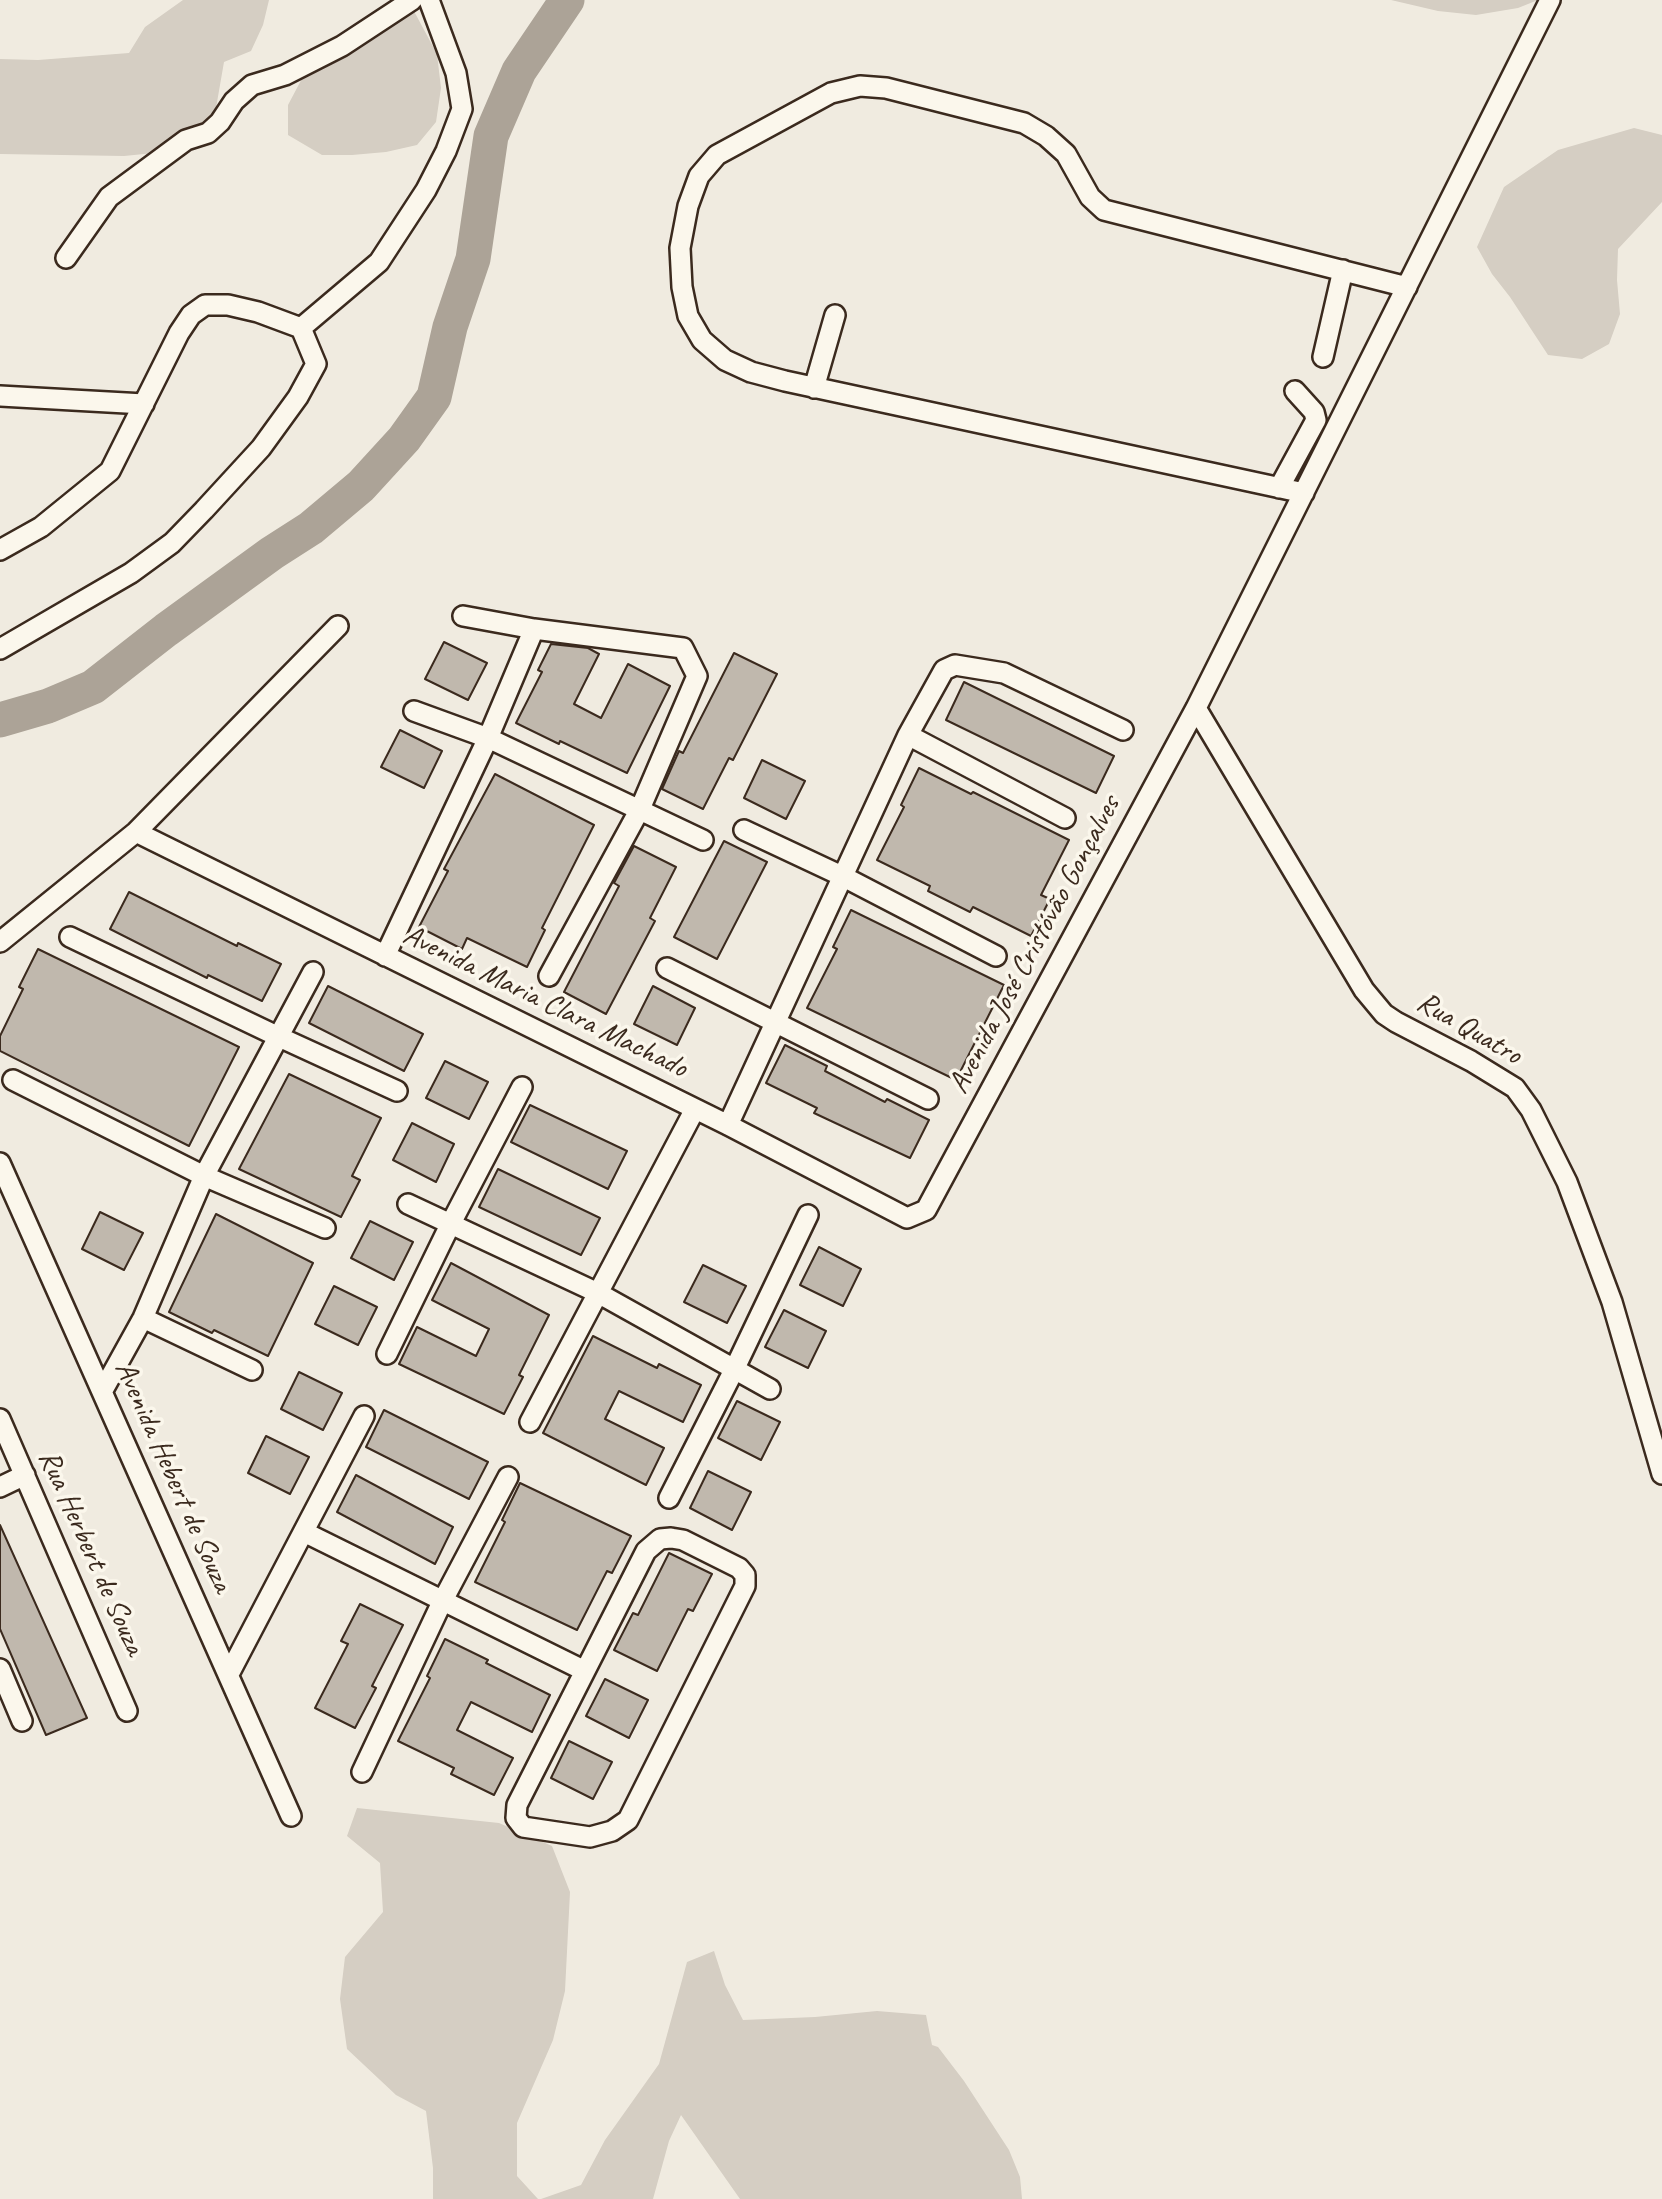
<!DOCTYPE html>
<html>
<head>
<meta charset="utf-8">
<style>
	body { margin:0 }
	canvas { display:block; background:#f0ebe0 }
</style>
</head>
<body>
<canvas width="1662" height="2199"></canvas>
<script>
const ctx = document.querySelector('canvas').getContext('2d');
ctx.lineJoin = 'round';
function fillPath(path, color) { ctx.fillStyle = color; ctx.fill(path, 'evenodd'); }
const poly = rows => new Path2D(rows.map(r => 'M' + r).join(''));
function stroke(path, color, width, dash) { ctx.strokeStyle = color; ctx.lineWidth = width; ctx.lineCap = dash ? 'butt' : 'round'; ctx.setLineDash(dash || []); ctx.stroke(path); }
function write(font, color, halo, rows, align = 'center') {
  ctx.font = font + ' Caveat,sans-serif'; ctx.lineWidth = 7; ctx.setLineDash([]); ctx.textBaseline = 'middle'; ctx.strokeStyle = halo; ctx.fillStyle = color; for (const [text, x, y, turn = 0] of rows) {
    ctx.save(); ctx.translate(x, y); ctx.rotate((+turn || 0) * Math.PI / 180); ctx.textAlign = isNaN(turn) ? turn : align; if (halo) ctx.strokeText(text, 0, 0); ctx.fillText(text, 0, 0); ctx.restore();
  }
}
fillPath(poly([
	[183,0,269,0,263,25,251,51,224,62,212,131,154,153,124,156,0,154,0,59,38,60,129,53,145,27],
	[408,0,437,54,441,88,436,122,417,145,386,152,352,155,322,155,288,135,288,105,316,52],
	[1391,0,1538,0,1518,8,1476,15,1438,11],
	[1634,128,1662,135,1662,202,1618,249,1617,280,1620,314,1609,344,1582,359,1548,355,1510,297,1492,274,1477,247,1504,187,1558,150],
	[357,1808,499,1823,552,1846,570,1892,565,1991,553,2040,517,2123,517,2176,538,2199,433,2199,433,2168,426,2111,396,2095,347,2049,340,1999,345,1957,383,1912,380,1863,347,1836],
	[714,1951,725,1985,743,2020,815,2017,877,2011,926,2015,932,2045,938,2047,964,2081,1009,2150,1020,2177,1022,2199,740,2199,681,2115,669,2141,653,2199,541,2199,581,2185,605,2140,659,2064,687,1962]
]), '#d5cec3');
stroke(poly([
	[0,720,48,706,93,687,166,630,272,553,311,528,361,486,404,439,434,397,450,327,473,259,491,136,519,71,567,0]
]), '#aca397', 35);
const building = poly([
	[444,642,487,663,468,700,425,679,444,642],
	[551,644,588,648,599,654,574,704,601,718,628,664,670,686,627,773,560,741,559,744,516,723,542,672,538,670,551,644],
	[734,653,777,674,733,760,729,758,703,809,662,789,679,751,683,753,734,653],
	[964,682,1114,756,1096,793,946,720,964,682],
	[400,730,442,751,424,788,381,767,400,730],
	[762,760,805,781,786,819,744,798,762,760],
	[919,768,971,794,973,792,1069,840,1041,895,1050,899,1031,936,973,907,970,912,928,891,930,886,877,860,904,807,901,805,919,768],
	[495,774,594,825,542,928,545,930,527,967,467,938,462,949,419,927,448,871,444,869,495,774],
	[724,841,767,862,717,959,674,937,724,841],
	[634,846,676,867,650,918,655,921,606,1014,564,992,619,886,614,883,634,846],
	[129,892,237,946,238,943,281,964,262,1001,208,975,207,978,110,929,129,892],
	[851,910,1004,985,956,1080,807,1008,837,949,833,947,851,910],
	[38,949,239,1047,189,1146,0,1051,0,1036,23,989,19,987,38,949],
	[328,986,423,1034,404,1071,309,1023,328,986],
	[653,986,695,1008,677,1045,634,1024,653,986],
	[785,1045,827,1066,825,1071,885,1102,887,1099,929,1120,910,1158,814,1113,817,1108,766,1083,785,1045],
	[445,1061,488,1082,469,1119,426,1098,445,1061],
	[289,1074,381,1118,352,1176,360,1180,341,1217,239,1169,289,1074],
	[530,1105,627,1151,608,1189,511,1142,530,1105],
	[412,1123,454,1144,436,1182,393,1160,412,1123],
	[498,1169,600,1218,581,1255,479,1207,498,1169],
	[100,1212,143,1233,124,1270,82,1249,100,1212],
	[216,1214,313,1263,268,1356,214,1330,212,1333,169,1312,216,1214],
	[370,1221,413,1242,394,1280,351,1258,370,1221],
	[819,1247,861,1269,843,1306,800,1285,819,1247],
	[451,1263,549,1315,519,1375,523,1377,504,1414,399,1364,417,1327,476,1356,489,1329,432,1300,451,1263],
	[703,1265,746,1286,727,1323,684,1302,703,1265],
	[334,1286,377,1307,358,1345,315,1324,334,1286],
	[784,1310,826,1331,808,1368,765,1347,784,1310],
	[593,1336,657,1368,659,1364,701,1385,683,1422,619,1391,605,1419,664,1448,646,1485,543,1433,593,1336],
	[299,1372,342,1393,323,1430,281,1409,299,1372],
	[737,1401,780,1422,761,1460,718,1438,737,1401],
	[384,1410,488,1462,469,1499,366,1447,384,1410],
	[266,1436,309,1457,290,1494,248,1473,266,1436],
	[708,1471,751,1492,732,1530,690,1508,708,1471],
	[356,1475,453,1527,435,1564,337,1512,356,1475],
	[520,1483,631,1536,612,1573,607,1571,577,1630,475,1582,505,1522,502,1520,520,1483],
	[0,1525,87,1718,46,1735,0,1629,0,1525],
	[669,1553,712,1574,693,1611,688,1609,657,1671,614,1650,633,1613,638,1615,669,1553],
	[360,1604,403,1625,372,1686,376,1688,355,1728,315,1708,348,1644,341,1641,360,1604],
	[445,1639,488,1660,486,1663,550,1695,532,1732,471,1702,457,1730,513,1758,494,1795,451,1774,454,1768,398,1741,430,1678,427,1676,445,1639],
	[605,1679,648,1700,629,1738,586,1716,605,1679],
	[569,1741,612,1762,593,1799,551,1778,569,1741]
]);
fillPath(building, '#c0b8ad');
stroke(building, '#3b2a1e', 2);
const minor = poly([
	[66,258,109,197,186,140,208,133,220,122,234,101,252,85,285,75,342,46,412,0],
	[1323,357,1343,270],
	[814,388,835,315],
	[0,396,144,404],
	[1279,488,1316,420,1314,412,1295,391],
	[1304,493,785,381,751,372,725,360,702,340,688,316,682,287,680,248,688,206,699,176,717,155,831,93,860,86,886,88,1024,123,1046,136,1066,154,1090,197,1104,210,1407,287],
	[0,550,41,527,110,471,179,333,191,315,205,305,228,305,258,312,301,328,379,262,426,190,446,151,462,109,456,73,429,0],
	[463,616,534,629,683,648,697,676,640,809,549,976],
	[0,649,131,573,172,543,204,510,261,448,298,397,316,364,301,328],
	[1196,708,1364,990,1384,1014,1396,1022,1471,1061,1515,1088,1531,1110,1567,1182,1612,1302,1662,1474],
	[414,711,488,738,703,840],
	[908,735,1065,818],
	[744,830,842,876,996,956],
	[136,832,728,1125,907,1218,926,1210,1196,708,1550,0],
	[70,937,277,1036,397,1091],
	[0,942,136,832,338,626],
	[385,956,488,738,534,629],
	[667,968,928,1099],
	[13,1080,204,1176,325,1228],
	[728,1125,908,735,944,670,955,665,1004,673,1123,730],
	[0,1163,291,1816],
	[408,1204,598,1293,770,1389],
	[143,1318,252,1370],
	[387,1354,450,1225,522,1087],
	[102,1392,143,1318,204,1176,313,972],
	[0,1419,127,1711],
	[530,1422,695,1109],
	[0,1487,25,1475],
	[669,1498,734,1370,808,1215],
	[304,1532,585,1671],
	[671,1538,683,1540,739,1568,745,1575,745,1586,628,1820,612,1831,590,1837,523,1827,516,1818,517,1805,585,1671,646,1551,660,1539,671,1538],
	[0,1669,22,1721],
	[229,1674,364,1416],
	[362,1772,442,1602,508,1477]
]);
stroke(minor, '#3b2a1e', 24);
stroke(minor, '#fbf7ec', 19);
write('30px', '#3b2a1e', '#fbf7ec', [
	["Avenida José Cristóvão Gonçalves",1035,945,-62],
	["Avenida Maria Clara Machado",545,1002,26],
	["Rua Quatro",1469,1029,30],
	["Avenida Hebert de Souza",173,1477,66],
	["Rua Herbert de Souza",91,1553,66]
]);
</script>
</body>
</html>
